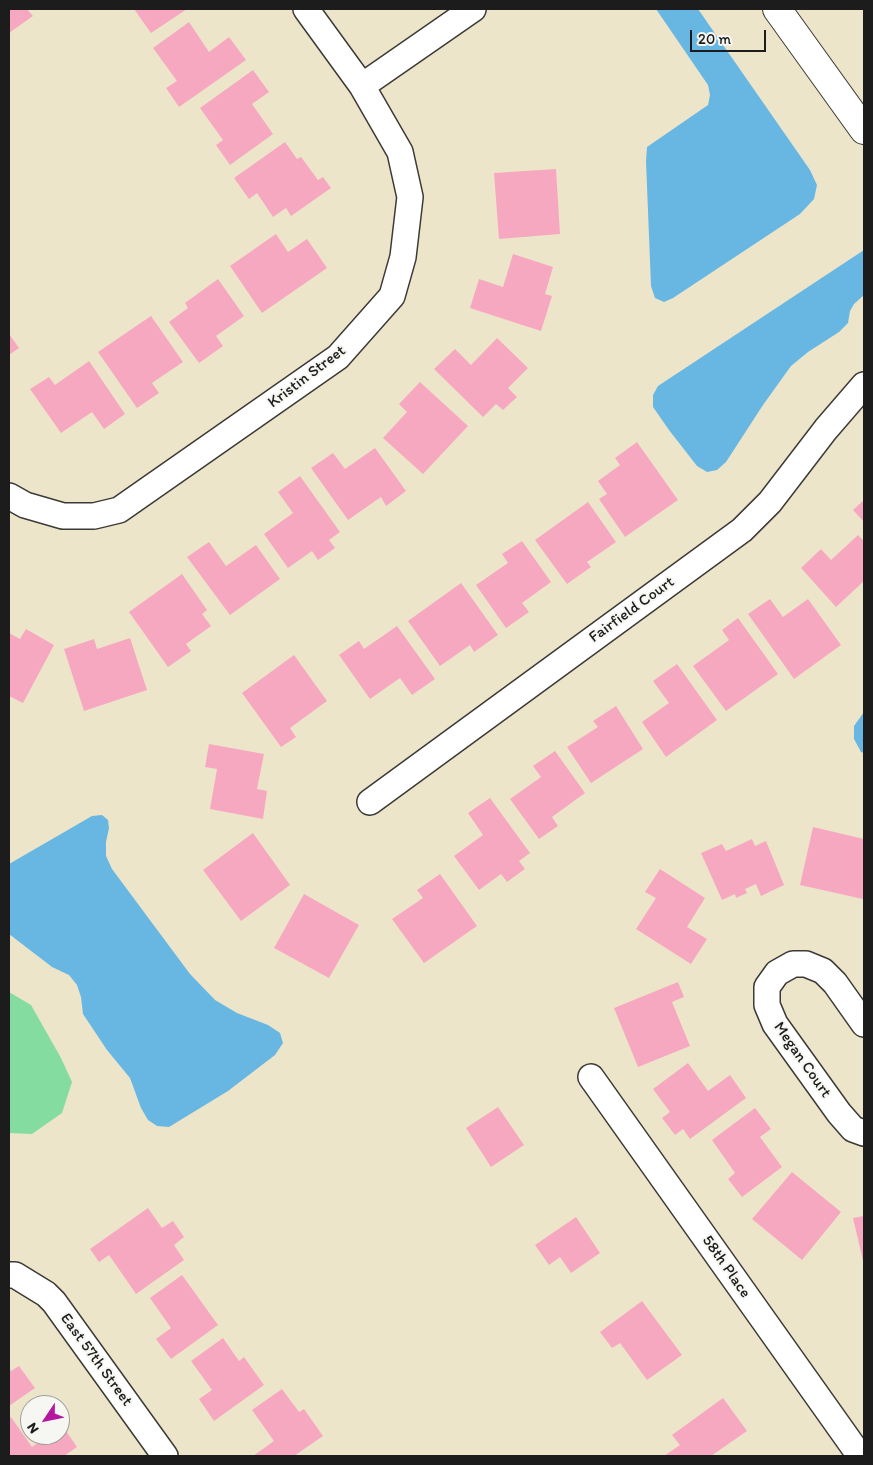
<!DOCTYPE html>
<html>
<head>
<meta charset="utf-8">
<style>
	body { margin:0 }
	#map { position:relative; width:873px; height:1465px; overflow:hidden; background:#ede5ca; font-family:Itim,sans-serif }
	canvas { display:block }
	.frame { position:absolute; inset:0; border:10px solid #1c1c1c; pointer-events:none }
	.north { position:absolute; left:20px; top:1395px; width:50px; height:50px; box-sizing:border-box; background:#f6f6f2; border:1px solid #9f9f9c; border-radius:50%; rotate:236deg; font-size:14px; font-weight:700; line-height:20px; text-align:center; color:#1c1c1c }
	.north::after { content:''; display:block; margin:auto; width:18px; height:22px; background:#b5179e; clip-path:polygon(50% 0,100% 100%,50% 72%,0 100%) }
	.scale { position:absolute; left:690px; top:30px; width:76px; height:22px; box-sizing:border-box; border:2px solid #1c1c1c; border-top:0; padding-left:6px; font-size:15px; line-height:18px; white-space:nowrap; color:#1c1c1c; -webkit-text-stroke:4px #f6f6f2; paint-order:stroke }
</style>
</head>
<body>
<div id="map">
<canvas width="873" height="1465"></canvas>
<div class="frame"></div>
<div class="north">N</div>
<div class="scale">20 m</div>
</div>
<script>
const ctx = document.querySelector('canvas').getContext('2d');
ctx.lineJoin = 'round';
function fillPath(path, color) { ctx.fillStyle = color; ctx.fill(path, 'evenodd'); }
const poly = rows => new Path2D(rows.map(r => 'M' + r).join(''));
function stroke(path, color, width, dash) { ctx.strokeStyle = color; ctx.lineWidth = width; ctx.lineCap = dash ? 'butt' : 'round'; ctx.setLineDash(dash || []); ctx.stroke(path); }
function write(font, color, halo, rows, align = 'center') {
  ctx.font = font + ' Itim,sans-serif'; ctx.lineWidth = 4; ctx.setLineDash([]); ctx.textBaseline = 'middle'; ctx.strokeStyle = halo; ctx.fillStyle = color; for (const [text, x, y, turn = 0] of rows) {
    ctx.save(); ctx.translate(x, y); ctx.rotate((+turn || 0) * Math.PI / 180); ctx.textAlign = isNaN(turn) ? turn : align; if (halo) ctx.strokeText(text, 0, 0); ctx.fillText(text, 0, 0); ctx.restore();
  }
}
fillPath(poly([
	[9,992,31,1005,61,1058,72,1082,62,1113,32,1134,9,1133]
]), '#84dca1');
fillPath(poly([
	[656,9,698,9,810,170,817,185,814,199,800,214,673,298,664,302,655,298,651,286,646,161,647,147,708,105,710,95,708,85],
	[864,250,864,295,854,304,850,311,848,323,839,332,808,352,791,366,763,405,726,462,717,470,707,472,697,466,669,430,653,407,653,395,658,386],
	[864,712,864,753,861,752,854,739,854,726],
	[102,815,108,820,109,828,106,842,106,856,112,869,190,974,215,1000,237,1013,268,1025,280,1033,283,1043,275,1055,228,1091,169,1127,157,1126,148,1120,141,1108,130,1078,107,1050,83,1014,81,997,77,985,69,975,52,967,9,934,9,864,92,816]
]), '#68b7e3');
fillPath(poly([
	[9,9,27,9,33,16,9,33],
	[134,9,187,9,151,33],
	[189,22,209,52,229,37,246,60,179,107,166,88,177,81,153,48],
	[253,70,269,92,252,104,273,134,230,165,216,145,223,140,200,108],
	[285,142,297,159,301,157,318,180,323,177,331,188,291,216,286,208,273,217,257,193,249,199,234,178],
	[556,169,560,234,499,239,494,173],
	[276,234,288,252,307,239,327,268,262,313,230,266],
	[513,254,553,267,545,294,552,296,541,331,470,308,479,279,503,287],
	[218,279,244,316,216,336,223,346,199,363,169,322,188,308,185,303],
	[151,316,183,362,152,383,159,393,137,408,98,352],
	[9,334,19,348,9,355],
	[497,338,528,368,508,388,517,397,503,410,496,404,483,417,434,369,455,349,471,365],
	[89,361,125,414,104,429,92,412,61,433,30,389,49,377,55,385],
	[420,382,468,426,423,474,383,438,407,412,399,404],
	[637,442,678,500,625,537,599,499,607,494,598,481,620,465,615,458],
	[375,448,406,491,386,506,381,497,348,520,311,468,333,453,345,469],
	[300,476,340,532,329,540,335,548,318,560,312,551,288,568,264,534,293,513,278,492],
	[864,500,864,522,853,510],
	[588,502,616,542,587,562,591,567,567,584,535,540],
	[858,535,864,541,864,581,836,607,801,568,821,549,831,560],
	[522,541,551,582,522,603,529,612,506,628,476,585,508,563,502,554],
	[209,542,226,566,256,545,280,579,230,615,187,557],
	[182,574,207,610,202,614,211,626,186,644,191,651,168,667,129,612],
	[461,583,498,635,474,652,470,645,440,666,408,621],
	[770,599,783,617,808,599,841,645,794,679,748,614],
	[738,618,778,674,726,711,693,666,729,640,722,630],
	[397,626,435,679,412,695,400,678,370,699,339,655,359,641,364,649],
	[26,629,54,645,23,703,9,696,9,633,20,639],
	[130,638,147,690,84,711,64,649,94,639,97,649],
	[294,655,327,701,290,728,296,737,281,747,242,693],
	[677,664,717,720,666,757,642,722,669,703,653,681],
	[616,706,643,749,591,783,567,747,598,727,593,721],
	[209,744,264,754,257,789,267,791,263,819,210,809,217,769,205,767],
	[555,751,585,793,552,817,558,826,539,839,510,799,541,777,533,766],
	[490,798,530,853,519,861,525,869,507,882,501,874,479,890,454,856,483,835,468,813],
	[813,827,864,839,864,891,863,899,800,885],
	[253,833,290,885,241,921,203,870],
	[752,839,755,846,766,841,784,885,761,896,756,884,745,889,747,893,736,898,735,894,722,900,701,853,722,844,726,851],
	[660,869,705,898,687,927,707,939,691,964,636,929,656,898,645,892],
	[440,874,477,926,424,963,392,919,423,898,417,890],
	[304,894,359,925,329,978,274,948],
	[678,982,684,997,672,1002,690,1046,638,1067,614,1008],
	[688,1063,708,1091,730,1075,746,1098,690,1139,683,1129,675,1135,662,1118,670,1112,653,1089],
	[498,1107,524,1145,491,1167,466,1128],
	[755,1108,771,1129,760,1137,782,1167,742,1197,728,1179,735,1173,712,1140],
	[792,1172,841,1212,802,1260,752,1219],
	[148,1208,162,1228,173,1221,184,1237,174,1245,184,1260,136,1294,109,1255,99,1262,90,1249],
	[864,1216,864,1265,853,1218],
	[576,1217,600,1253,571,1273,560,1257,549,1265,535,1245],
	[182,1275,218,1325,171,1359,156,1339,171,1328,150,1298],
	[642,1301,682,1355,647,1380,620,1343,612,1348,600,1332],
	[223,1338,239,1361,244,1357,264,1385,214,1421,199,1399,212,1390,191,1361],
	[19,1366,35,1388,9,1406,9,1368,11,1371],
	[282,1389,299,1412,304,1409,323,1436,294,1456,253,1456,274,1441,252,1410],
	[723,1398,747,1431,711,1456,664,1456,680,1445,672,1435],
	[11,1417,32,1447,48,1435,60,1435,60,1426,62,1425,77,1447,64,1456,9,1456,9,1419]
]), '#f7a8c1');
const street = poly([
	[362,86,473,9],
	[9,496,25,505,63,516,94,516,119,510,338,357,392,296,403,257,410,197,400,152,362,86,306,9],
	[370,802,742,530,770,502,826,429,864,385],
	[864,1024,835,983,823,971,806,964,793,964,777,973,767,987,767,1005,775,1024,839,1113,853,1129,864,1133],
	[591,1077,860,1456],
	[9,1275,15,1275,46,1294,54,1302,165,1456]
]);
const secondary = poly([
	[777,9,864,130]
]);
stroke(street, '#3b3a36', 28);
stroke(secondary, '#3b3a36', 30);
stroke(street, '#fff', 25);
stroke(secondary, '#fff', 28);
write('16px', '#1c1c1c', '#f6f6f2', [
	["Kristin Street",307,377,-37],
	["Fairfield Court",632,610,-36],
	["Megan Court",802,1060,55],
	["58th Place",726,1267,55],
	["East 57th Street",96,1360,54]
]);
</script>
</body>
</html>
